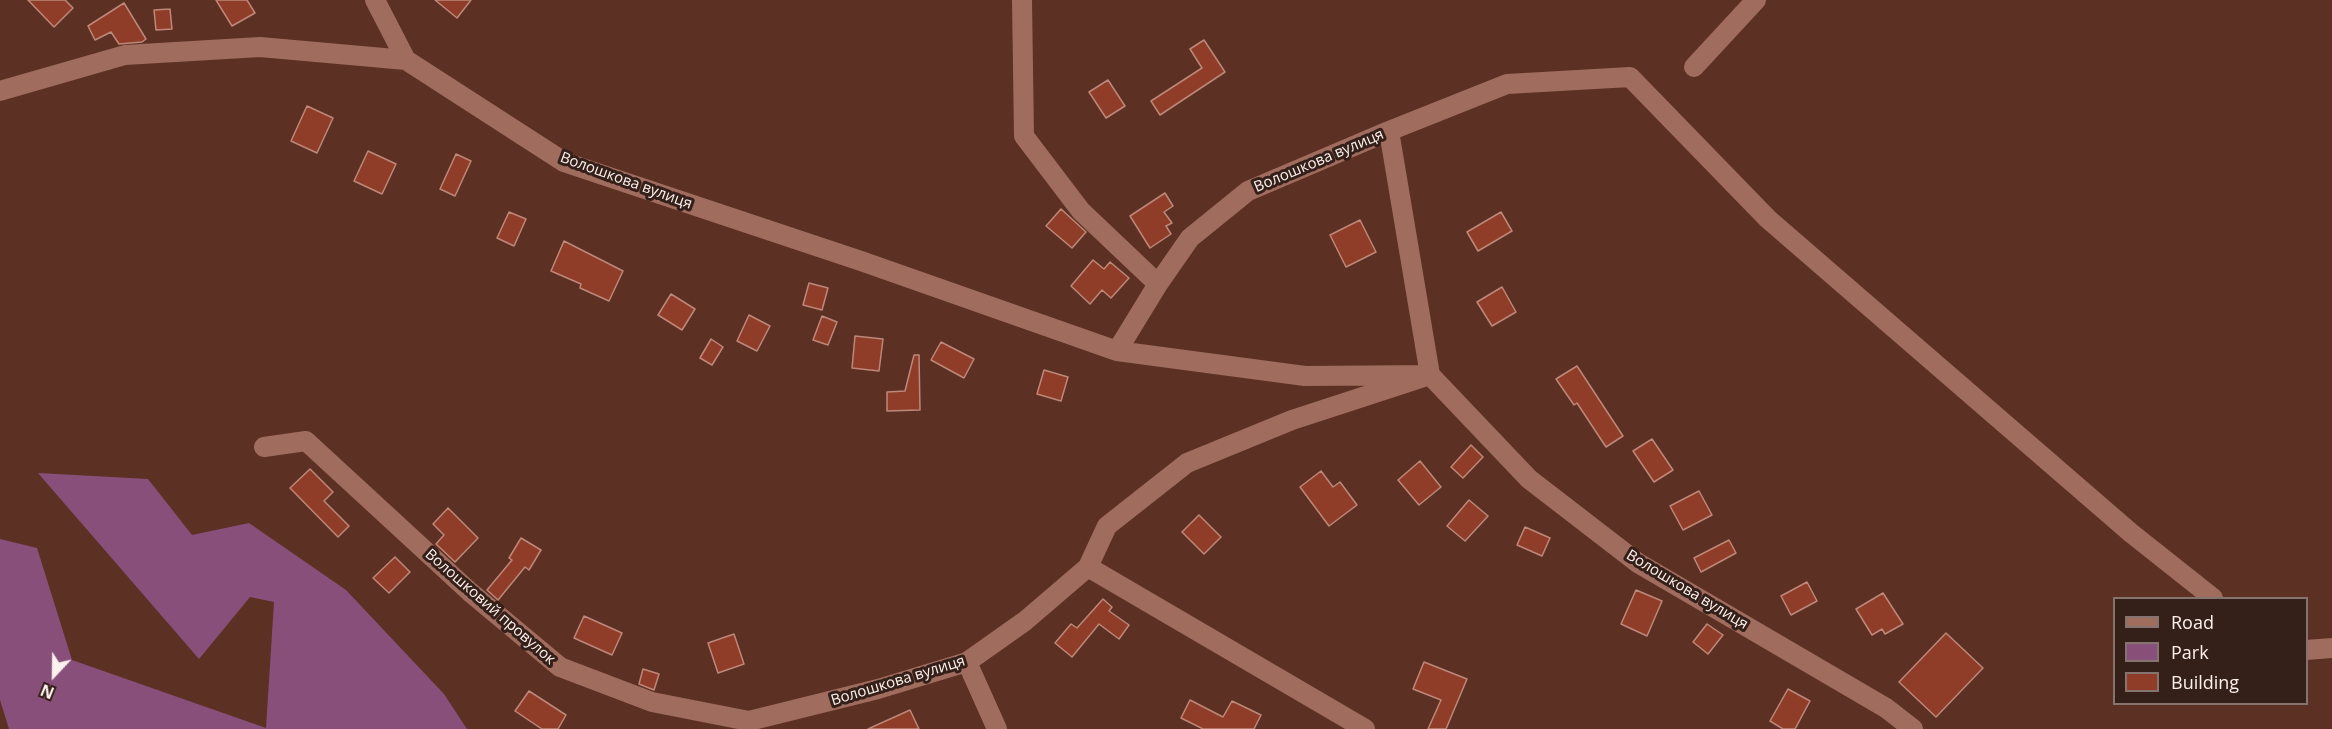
<!DOCTYPE html>
<html>
<head>
<meta charset="utf-8">
<style>
	body { margin:0 }
	#map { position:relative; width:2332px; height:729px; overflow:hidden; background:#5d3024; font-family:"Open Sans",sans-serif }
	canvas { display:block }
	.legend { position:absolute; left:2113px; top:597px; width:195px; height:108px; box-sizing:border-box; background:#341f19; border:2px solid #84736e; margin:0; padding:8px 10px; list-style:none; font-size:18px; color:#fdf1ed }
	.legend li { display:flex; align-items:center; gap:12px; height:30px }
	.legend b { width:30px; border:2px solid #84736e }
	.north { position:absolute; left:24px; top:645px; width:60px; height:60px; -webkit-text-stroke:4px #341f19; paint-order:stroke; rotate:202deg; font-size:16px; font-weight:700; line-height:24px; text-align:center; color:#fdf1ed }
	.north::after { content:''; display:block; margin:auto; width:21px; height:27px; background:#fdf1ed; clip-path:polygon(50% 0,100% 100%,50% 72%,0 100%) }
</style>
</head>
<body>
<div id="map">
<canvas width="2332" height="729"></canvas>
<ul class="legend">
<li><b style="height:8px;background:#9f6c5e"></b>Road</li>
<li><b style="height:16px;background:#884f7b"></b>Park</li>
<li><b style="height:16px;background:#8f3d28"></b>Building</li>
</ul>
<div class="north">N</div>
</div>
<script>
const ctx = document.querySelector('canvas').getContext('2d');
ctx.lineJoin = 'round';
function fillPath(path, color) { ctx.fillStyle = color; ctx.fill(path, 'evenodd'); }
const poly = rows => new Path2D(rows.map(r => 'M' + r).join(''));
function stroke(path, color, width, dash) { ctx.strokeStyle = color; ctx.lineWidth = width; ctx.lineCap = dash ? 'butt' : 'round'; ctx.setLineDash(dash || []); ctx.stroke(path); }
function write(font, color, halo, rows, align = 'center') {
  ctx.font = font + ' "Open Sans",sans-serif'; ctx.lineWidth = 6; ctx.setLineDash([]); ctx.textBaseline = 'middle'; ctx.strokeStyle = halo; ctx.fillStyle = color; for (const [text, x, y, turn = 0] of rows) {
    ctx.save(); ctx.translate(x, y); ctx.rotate((+turn || 0) * Math.PI / 180); ctx.textAlign = isNaN(turn) ? turn : align; if (halo) ctx.strokeText(text, 0, 0); ctx.fillText(text, 0, 0); ctx.restore();
  }
}
fillPath(poly([
	[38,473,148,479,192,535,249,523,346,590,444,694,467,729,9,729,0,700,0,539,37,548,72,660,266,728,274,602,250,597,199,659]
]), '#884f7b');
const building = poly([
	[28,0,65,0,73,8,54,27,28,0],
	[216,0,247,0,255,13,232,26,216,0],
	[435,0,471,0,457,18,435,0],
	[124,3,146,39,142,42,119,44,111,32,95,40,88,26,124,3],
	[170,9,172,29,156,30,154,10,170,9],
	[1204,40,1225,72,1160,115,1151,101,1202,68,1190,49,1204,40],
	[1108,80,1125,106,1106,118,1089,92,1108,80],
	[307,106,333,118,317,153,291,141,307,106],
	[368,151,396,164,382,194,354,181,368,151],
	[456,154,471,161,455,196,440,189,456,154],
	[1165,193,1173,206,1164,212,1172,223,1166,226,1171,234,1150,248,1130,216,1165,193],
	[1061,209,1086,232,1072,248,1046,226,1061,209],
	[509,212,526,219,514,246,497,238,509,212],
	[1501,212,1512,231,1478,251,1467,232,1501,212],
	[1360,220,1376,252,1346,267,1330,235,1360,220],
	[564,241,623,271,609,301,580,288,581,284,551,271,564,241],
	[1093,260,1104,269,1110,262,1129,278,1111,298,1102,290,1090,304,1071,286,1093,260],
	[809,283,828,288,822,310,803,305,809,283],
	[1502,287,1516,312,1492,326,1477,302,1502,287],
	[671,294,695,309,682,330,658,315,671,294],
	[749,315,770,326,757,351,737,341,749,315],
	[822,316,837,322,828,345,813,340,822,316],
	[855,336,883,339,879,371,852,368,855,336],
	[711,339,723,347,712,365,700,358,711,339],
	[941,342,974,359,964,378,931,360,941,342],
	[914,355,919,355,920,410,887,411,887,392,905,391,914,355],
	[1577,366,1623,436,1606,447,1577,403,1574,405,1556,379,1577,366],
	[1044,370,1068,377,1061,401,1037,394,1044,370],
	[1652,439,1673,470,1654,482,1633,451,1652,439],
	[1471,445,1483,457,1463,478,1451,467,1471,445],
	[1420,461,1441,487,1419,505,1398,480,1420,461],
	[310,469,333,492,324,501,349,526,338,537,290,488,310,469],
	[1321,471,1333,487,1340,482,1357,505,1329,526,1300,487,1321,471],
	[1699,491,1712,515,1683,530,1670,506,1699,491],
	[1469,500,1488,516,1465,541,1447,526,1469,500],
	[448,508,478,538,455,562,436,544,444,535,433,524,448,508],
	[1199,515,1221,537,1204,554,1182,532,1199,515],
	[1525,527,1550,538,1542,556,1517,545,1525,527],
	[521,538,541,550,529,570,525,567,498,600,487,590,512,560,509,558,521,538],
	[1729,540,1736,553,1701,572,1694,558,1729,540],
	[395,557,410,572,389,593,373,578,395,557],
	[1807,582,1817,601,1791,615,1781,596,1807,582],
	[1636,590,1662,601,1647,636,1621,624,1636,590],
	[1883,593,1903,624,1885,634,1882,629,1872,635,1856,609,1883,593],
	[1103,599,1112,607,1109,611,1129,625,1119,639,1099,624,1072,657,1055,643,1071,624,1077,628,1103,599],
	[584,616,622,633,612,655,574,638,584,616],
	[1707,624,1723,635,1708,654,1693,642,1707,624],
	[1946,633,1983,668,1936,717,1899,682,1946,633],
	[734,634,744,664,718,673,708,643,734,634],
	[1424,662,1467,679,1446,729,1428,729,1441,700,1413,689,1424,662],
	[643,669,659,674,654,690,639,684,643,669],
	[1788,689,1810,701,1795,729,1783,729,1770,721,1788,689],
	[529,691,566,715,558,729,542,729,515,711,529,691],
	[1190,700,1223,717,1232,701,1261,715,1254,729,1203,729,1181,718,1190,700],
	[910,710,919,729,868,729,910,710]
]);
fillPath(building, '#8f3d28');
stroke(building, '#bd887a', 1.5);
stroke(poly([
	[375,0,406,60],
	[1022,0,1024,136,1081,211,1158,284],
	[1694,67,1756,0],
	[0,91,125,55,260,47,406,60,564,162,861,261,1117,351,1305,376,1430,375,1529,479,1638,563,1886,708,1913,729],
	[1389,131,1507,84,1630,77,1768,219,2131,533,2213,598],
	[264,447,306,441,470,592,560,667,652,702,749,721,878,689,967,662,1025,621,1088,567,1107,526,1187,463,1292,420,1430,375,1389,131,1248,191,1190,238,1158,284,1117,351],
	[1088,567,1365,729],
	[2306,650,2332,648],
	[967,662,997,729]
]), '#9f6c5e', 20);
write('15px', '#fdf1ed', '#341f19', [
	["Волошкова вулиця",1319,161,-23],
	["Волошкова вулиця",626,181,20],
	["Волошкова вулиця",1687,590,31],
	["Волошковий провулок",490,607,41],
	["Волошкова вулиця",898,681,-17]
]);
</script>
</body>
</html>
